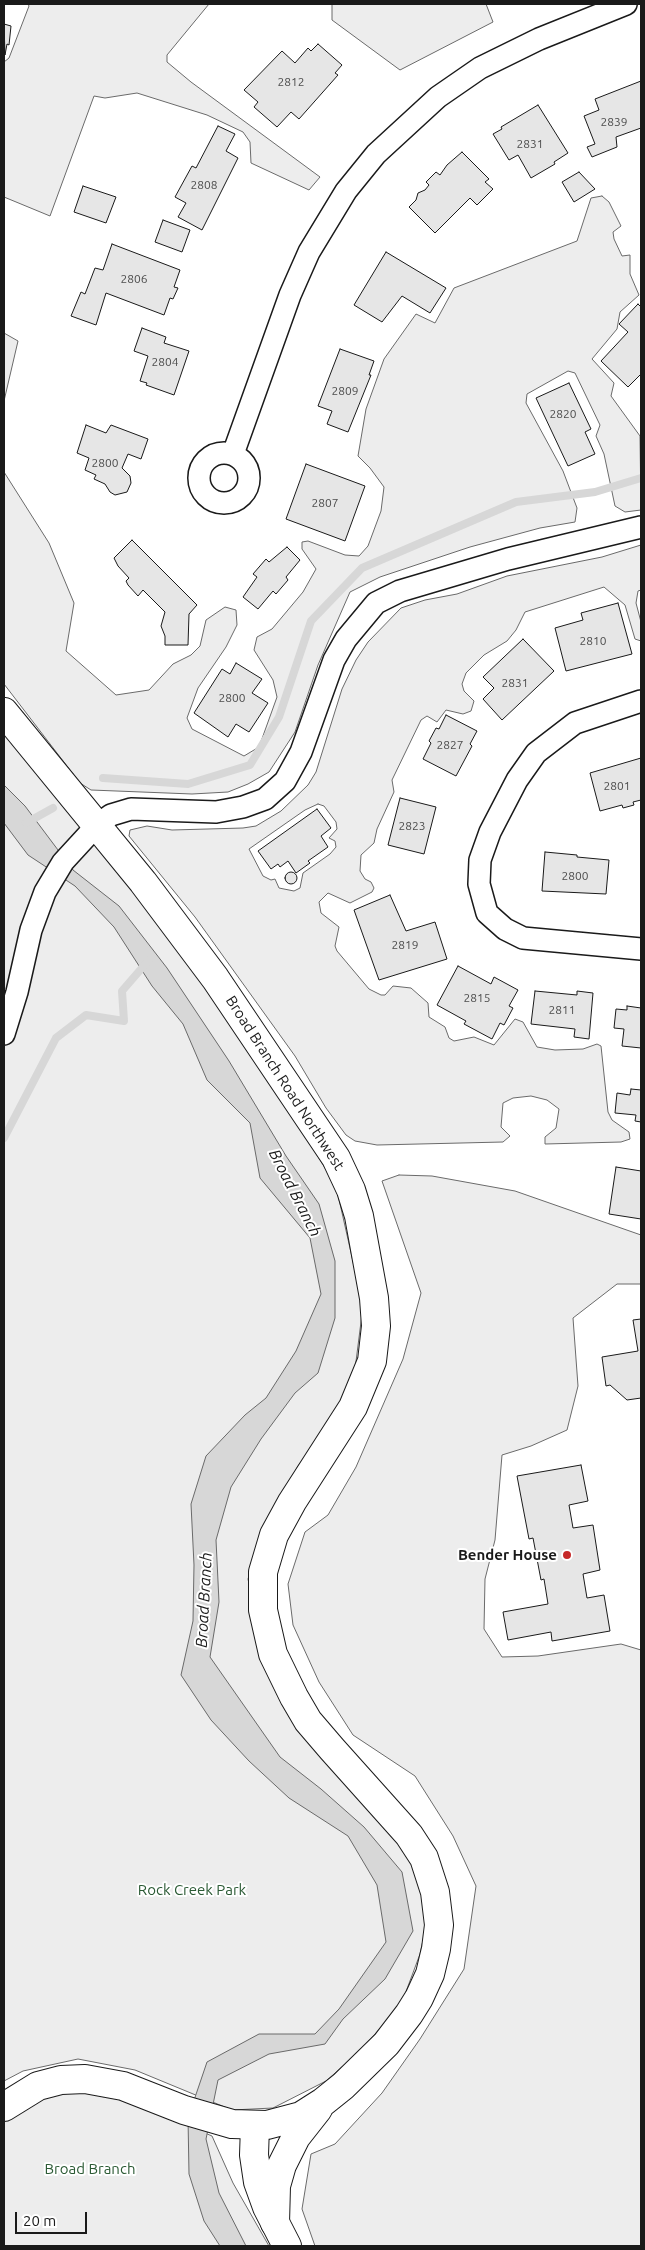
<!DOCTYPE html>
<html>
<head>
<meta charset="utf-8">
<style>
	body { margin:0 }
	#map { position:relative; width:645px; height:2250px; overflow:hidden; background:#fff; font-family:Ubuntu,sans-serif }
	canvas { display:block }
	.frame { position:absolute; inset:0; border:5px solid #1a1a1a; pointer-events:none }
	.scale { position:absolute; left:15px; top:2212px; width:72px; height:22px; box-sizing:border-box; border:2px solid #1a1a1a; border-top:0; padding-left:6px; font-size:15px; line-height:18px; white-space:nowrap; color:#1a1a1a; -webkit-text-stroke:4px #fff; paint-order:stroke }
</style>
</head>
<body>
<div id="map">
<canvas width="645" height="2250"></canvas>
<div class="frame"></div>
<div class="scale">20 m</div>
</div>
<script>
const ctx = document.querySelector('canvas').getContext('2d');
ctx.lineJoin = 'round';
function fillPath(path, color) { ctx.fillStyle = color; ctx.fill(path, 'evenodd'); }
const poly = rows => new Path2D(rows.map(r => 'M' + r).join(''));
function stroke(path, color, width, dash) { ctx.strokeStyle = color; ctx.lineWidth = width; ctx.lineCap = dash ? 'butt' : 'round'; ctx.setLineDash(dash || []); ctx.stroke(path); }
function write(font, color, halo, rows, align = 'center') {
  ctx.font = font + ' Ubuntu,sans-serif'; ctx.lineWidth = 4; ctx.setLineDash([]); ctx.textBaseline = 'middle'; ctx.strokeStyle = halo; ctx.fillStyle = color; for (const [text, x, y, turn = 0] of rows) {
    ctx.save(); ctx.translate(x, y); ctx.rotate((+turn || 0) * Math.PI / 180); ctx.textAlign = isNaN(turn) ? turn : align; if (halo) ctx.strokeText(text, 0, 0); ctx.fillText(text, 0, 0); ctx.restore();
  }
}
const green = poly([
	[28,4,209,4,167,55,167,62,191,82,320,177,309,190,251,163,250,142,243,132,207,115,137,93,105,98,94,96,50,216,4,197,4,62,9,58,29,6,28,4],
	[332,4,486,4,493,22,400,70,332,20,332,4],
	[602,196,609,202,621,226,613,232,614,239,622,256,630,255,630,274,639,295,620,312,617,329,592,359,614,383,611,396,640,436,641,510,625,512,615,506,604,454,596,436,600,425,575,373,568,371,527,394,526,403,563,471,577,508,575,522,540,528,470,547,380,577,350,592,318,665,295,732,269,772,248,784,228,792,192,794,91,790,80,783,4,684,4,472,49,543,74,603,66,651,116,695,149,690,173,664,191,655,200,646,206,620,225,607,236,610,237,625,226,647,198,688,187,718,192,729,244,756,259,747,277,697,273,680,254,650,257,637,272,629,303,592,316,569,302,549,302,542,308,541,345,555,359,556,368,546,381,511,384,487,370,468,358,456,366,409,384,359,416,314,435,323,454,288,577,241,591,198,602,196],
	[4,333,18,341,4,401,4,333],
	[641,545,641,590,638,591,636,603,641,622,641,641,635,639,625,605,604,587,525,612,516,630,507,641,484,655,466,673,462,684,464,691,474,701,471,711,463,714,446,710,437,722,427,716,421,720,392,780,394,792,377,829,374,843,361,855,360,871,365,879,371,882,374,888,372,892,350,903,328,893,319,902,321,913,339,927,335,946,337,951,369,989,381,995,385,995,393,986,411,988,428,1003,429,1017,445,1027,449,1038,454,1041,474,1037,494,1045,515,1019,523,1022,537,1047,555,1050,583,1049,597,1044,601,1046,608,1112,612,1120,629,1132,630,1139,621,1142,545,1144,545,1137,556,1128,559,1109,547,1100,531,1096,513,1098,503,1103,501,1127,510,1136,503,1142,377,1145,355,1141,346,1135,326,1108,295,1056,195,917,129,836,130,830,147,826,172,830,243,828,256,826,281,811,308,785,316,772,342,689,356,660,368,642,401,608,425,600,457,594,507,576,602,557,641,545],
	[318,804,324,806,336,822,337,829,329,838,335,841,336,847,330,854,303,873,300,888,294,891,279,888,275,879,271,880,263,876,249,849,305,810,318,804],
	[4,730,47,786,85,831,226,1006,336,1186,363,1306,352,1393,298,1466,262,1532,248,1579,265,1662,411,1854,428,1917,420,1954,401,2005,359,2052,326,2081,273,2108,232,2110,135,2070,78,2059,23,2071,4,2081,4,730],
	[399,1175,432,1176,515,1191,641,1235,641,1284,617,1284,573,1318,578,1386,567,1430,531,1446,502,1455,495,1540,485,1579,484,1629,502,1657,538,1656,621,1644,641,1650,641,2246,315,2246,302,2209,311,2154,335,2144,382,2093,420,2039,464,1969,476,1886,453,1836,415,1776,353,1735,319,1682,293,1625,288,1584,305,1532,328,1515,356,1467,403,1359,421,1293,382,1181,399,1175],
	[105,2090,212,2136,233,2183,269,2246,4,2246,4,2118,29,2097,105,2090]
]);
fillPath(green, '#ededed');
stroke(green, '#6a6a6a', 1);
const water = poly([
	[4,785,25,806,73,870,119,906,167,968,229,1061,286,1156,319,1204,335,1261,335,1318,318,1373,295,1393,261,1439,231,1487,216,1540,219,1602,210,1657,280,1757,321,1789,364,1827,402,1872,413,1931,385,1979,343,2019,325,2044,269,2054,218,2080,206,2139,219,2193,246,2246,220,2246,204,2221,189,2174,188,2118,207,2062,259,2034,315,2034,339,2009,386,1942,377,1885,348,1836,289,1798,249,1761,211,1720,181,1675,193,1621,194,1565,191,1504,206,1456,245,1415,266,1398,296,1351,321,1294,310,1238,260,1178,250,1123,207,1080,183,1024,152,986,114,927,75,886,28,855,4,823,4,785]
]);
fillPath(water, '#d7d7d7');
stroke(water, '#6a6a6a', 1);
stroke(poly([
	[103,778,188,784,250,765,279,717,311,621,362,568,516,502,595,492,641,478],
	[26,823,53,808],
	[4,1138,56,1038,86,1015,124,1021,122,991,148,961]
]), '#d7d7d7', 8);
const building = poly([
	[4,24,11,26,9,45,7,44,5,55,4,24],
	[318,44,342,65,335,73,338,75,299,119,291,112,277,127,254,107,258,102,244,90,282,51,295,63,308,48,311,51,318,44],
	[641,81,641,128,616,137,617,147,592,157,587,147,595,144,584,116,599,110,595,99,641,81],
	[538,105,568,153,554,162,555,164,531,178,518,155,509,160,493,134,502,129,501,127,538,105],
	[218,126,235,134,226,151,238,158,202,230,178,217,186,203,175,197,192,166,196,168,218,126],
	[462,152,489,179,485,182,493,189,477,205,470,198,435,233,409,207,416,200,418,193,425,190,429,185,426,182,436,172,440,175,447,165,462,152],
	[579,172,595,189,574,202,562,182,579,172],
	[83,186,116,197,106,223,74,212,83,186],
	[163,220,190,230,182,252,155,242,163,220],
	[112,244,180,270,174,287,178,288,173,299,170,298,164,315,106,293,96,325,71,316,81,292,85,294,95,268,103,270,112,244],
	[386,252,446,288,430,313,402,296,382,322,354,305,386,252],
	[638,304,641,307,641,374,628,387,601,361,628,332,619,324,638,304],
	[142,328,166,337,164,343,189,351,174,395,146,385,147,383,140,381,148,356,134,351,142,328],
	[340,349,374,361,369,375,371,375,348,432,327,424,332,411,318,406,340,349],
	[569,383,591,429,585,432,595,454,568,466,536,398,569,383],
	[86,425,106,433,111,425,148,439,141,459,128,454,122,468,130,476,131,483,127,492,115,495,110,492,105,484,94,479,96,475,85,470,89,458,77,453,86,425],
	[306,464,365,486,345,541,286,519,306,464],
	[132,540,197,605,189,614,188,645,165,645,165,636,161,626,165,612,143,590,138,596,128,585,126,581,129,578,118,566,114,558,132,540],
	[287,547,300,560,286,577,288,580,276,594,273,591,258,609,243,597,257,577,253,574,266,559,269,562,287,547],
	[618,603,632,654,566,671,555,628,583,620,581,613,618,603],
	[523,639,554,671,502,720,483,699,494,688,483,677,523,639],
	[236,663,262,679,252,693,268,703,249,732,236,724,228,737,194,713,222,669,230,674,236,663],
	[446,715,477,731,470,744,472,746,456,776,423,759,431,743,429,741,436,728,439,729,446,715],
	[641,758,641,800,633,802,634,805,623,808,622,805,600,811,590,773,641,758],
	[400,798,436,807,424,854,388,845,400,798],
	[317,809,331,828,321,836,328,847,308,861,310,863,296,873,288,861,280,867,278,864,271,869,258,851,317,809],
	[545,852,577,855,577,857,609,860,606,894,542,891,545,852],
	'285 878a6 6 0 1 1 12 0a6 6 0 1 1-12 0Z',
	[390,895,406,931,435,922,447,959,379,980,354,910,390,895],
	[458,966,491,984,494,977,518,990,509,1006,513,1008,504,1025,500,1023,492,1039,464,1024,466,1021,437,1005,458,966],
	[535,991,577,995,577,991,593,993,589,1039,574,1037,575,1029,531,1024,535,991],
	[627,1006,641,1008,641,1048,622,1046,624,1029,614,1028,616,1009,627,1010,627,1006],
	[631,1089,641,1090,641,1122,635,1121,636,1115,615,1113,617,1093,630,1095,631,1089],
	[616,1167,641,1171,641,1219,609,1214,616,1167],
	[641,1319,641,1398,627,1400,610,1385,606,1386,602,1357,638,1351,633,1320,641,1319],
	[581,1465,588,1501,569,1505,573,1528,593,1525,600,1570,583,1574,587,1598,604,1595,610,1631,552,1641,551,1632,508,1640,503,1612,548,1604,544,1579,541,1580,533,1538,529,1539,517,1476,581,1465]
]);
fillPath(building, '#e6e6e6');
stroke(building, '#1a1a1a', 1);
const minor = poly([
	'199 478a25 25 0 1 1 50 0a25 25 0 1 1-50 0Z',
	[233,454,290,295,309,252,346,191,376,154,438,97,480,68,539,39,626,4],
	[641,701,575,723,536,753,517,780,490,832,480,860,479,884,487,913,505,929,523,938,641,949],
	[4,1034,17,992,31,930,45,892,63,862,97,825,111,815,131,809,216,812,243,807,265,799,285,781,301,752,334,660,346,639,376,603,400,591,508,559,641,527]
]);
const tertiary = poly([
	[255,2126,254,2155,258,2182,267,2207,287,2246]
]);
const secondary = poly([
	[4,712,143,882,215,978,336,1158,351,1190,359,1216,374,1298,376,1326,372,1361,353,1407,292,1502,274,1535,263,1572,263,1610,273,1654,294,1697,308,1721,332,1749,409,1835,424,1858,435,1892,439,1925,436,1949,430,1974,419,1998,409,2014,386,2044,343,2086,323,2102,301,2116,267,2125,232,2124,184,2110,123,2086,85,2079,61,2080,38,2086,4,2107],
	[275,2223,276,2186,282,2165,296,2137,318,2109]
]);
stroke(minor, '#1a1a1a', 24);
stroke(tertiary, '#1a1a1a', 30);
stroke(secondary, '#1a1a1a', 30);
stroke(minor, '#fff', 21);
stroke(tertiary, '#fff', 28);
stroke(secondary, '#fff', 28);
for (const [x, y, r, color] of [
	[567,1555,5,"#c62828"]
]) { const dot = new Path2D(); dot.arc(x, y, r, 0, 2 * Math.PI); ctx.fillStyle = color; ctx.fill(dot); stroke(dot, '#fff', 2); }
write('12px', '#4d4d4d', null, [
	["2812",291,82],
	["2839",614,122],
	["2831",530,144],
	["2808",204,185],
	["2806",134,279],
	["2804",165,362],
	["2809",345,391],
	["2820",563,414],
	["2800",105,463],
	["2807",325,503],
	["2810",593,641],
	["2831",515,683],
	["2800",232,698],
	["2827",450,745],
	["2801",617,786],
	["2823",412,826],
	["2800",575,876],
	["2819",405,945],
	["2815",477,998],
	["2811",562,1010]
]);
write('15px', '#1a1a1a', '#fff', [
	["Broad Branch Road Northwest",285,1083,57]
]);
write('bold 15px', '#1a1a1a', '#fff', [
	["Bender House",557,1555]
], 'right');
write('15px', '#2b5a34', '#fff', [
	["Rock Creek Park",192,1890],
	["Broad Branch",90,2169]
]);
write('italic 16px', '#1a1a1a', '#fff', [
	["Broad Branch",295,1193,63],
	["Broad Branch",204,1600,-87]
]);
</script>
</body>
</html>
